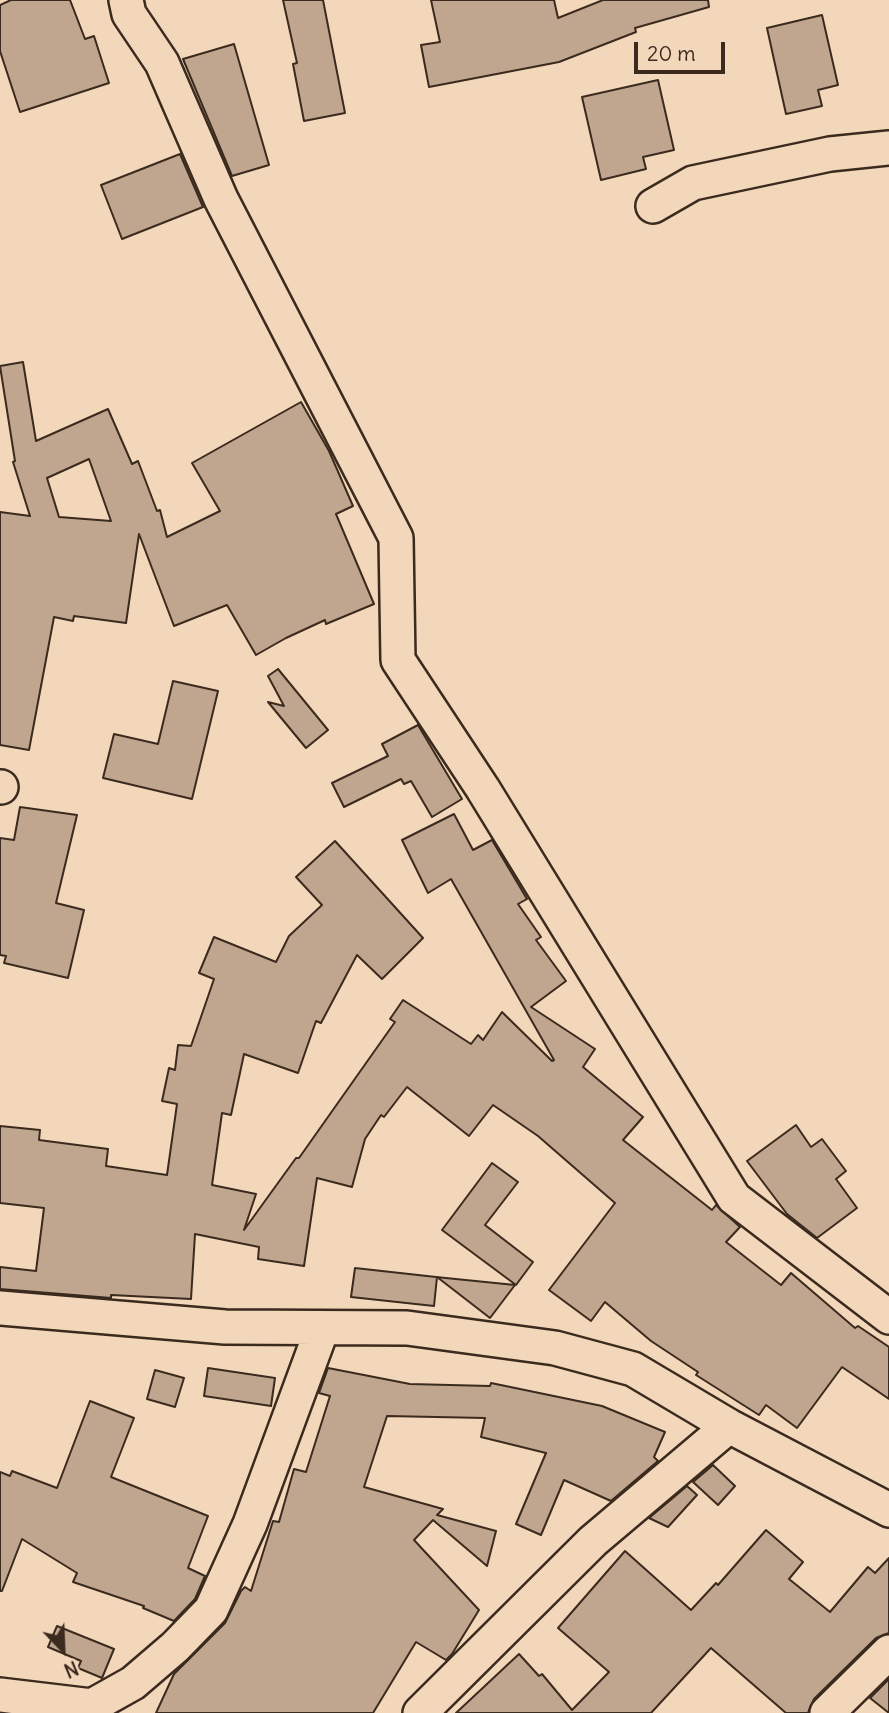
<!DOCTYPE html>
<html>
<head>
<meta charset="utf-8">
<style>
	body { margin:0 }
	#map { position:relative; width:889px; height:1713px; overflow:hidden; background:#f3d7ba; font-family:Delius,sans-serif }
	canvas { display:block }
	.north { position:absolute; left:28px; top:1615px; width:70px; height:70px; -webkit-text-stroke:5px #f3d7ba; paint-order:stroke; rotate:157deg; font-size:19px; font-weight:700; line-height:28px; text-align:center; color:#3b2a1e }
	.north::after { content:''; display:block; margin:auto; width:24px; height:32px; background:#3b2a1e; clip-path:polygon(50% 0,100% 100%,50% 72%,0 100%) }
	.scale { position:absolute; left:634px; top:42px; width:91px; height:32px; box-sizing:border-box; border:4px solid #3b2a1e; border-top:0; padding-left:9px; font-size:21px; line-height:24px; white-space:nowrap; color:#3b2a1e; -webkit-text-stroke:5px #f3d7ba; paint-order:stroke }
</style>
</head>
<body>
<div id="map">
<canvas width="889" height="1713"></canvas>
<div class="north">N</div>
<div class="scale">20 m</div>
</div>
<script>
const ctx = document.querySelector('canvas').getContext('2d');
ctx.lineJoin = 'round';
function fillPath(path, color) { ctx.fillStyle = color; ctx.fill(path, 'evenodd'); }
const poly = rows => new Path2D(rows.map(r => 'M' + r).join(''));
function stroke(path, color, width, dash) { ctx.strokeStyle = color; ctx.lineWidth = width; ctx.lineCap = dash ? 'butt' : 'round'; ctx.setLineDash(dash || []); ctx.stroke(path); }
const building = poly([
	[11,0,70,0,85,39,94,36,109,83,20,112,0,51,0,5,11,0],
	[283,0,323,0,345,113,304,121,293,64,297,63,283,0],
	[431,0,554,0,558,18,603,0,708,0,709,7,635,28,636,32,559,62,429,87,421,45,440,42,431,0],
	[822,15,838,85,818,90,822,106,786,114,767,28,822,15],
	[234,44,269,165,232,176,183,59,234,44],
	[658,80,674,150,643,157,646,169,601,180,582,97,658,80],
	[180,154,203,207,122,239,101,185,180,154],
	[23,362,36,441,108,409,132,464,138,461,157,511,160,510,167,537,220,511,192,463,301,402,329,451,353,506,336,514,374,604,326,624,325,620,286,638,256,655,227,605,174,626,139,534,126,623,74,616,73,621,54,617,29,750,0,745,0,512,30,516,13,462,15,461,0,366,23,362],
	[89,459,111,521,59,517,47,478,89,459],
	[278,669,328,730,306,748,268,702,284,706,268,676,278,669],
	[173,681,218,691,192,799,103,778,114,734,158,744,173,681],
	[418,725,462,799,432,817,411,781,404,784,401,779,344,807,332,783,388,756,382,744,418,725],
	[20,807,77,815,56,903,84,910,68,978,4,963,6,956,0,955,0,838,14,840,20,807],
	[454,814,473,850,492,840,527,899,518,904,541,937,536,940,566,981,531,1007,595,1049,583,1067,643,1117,623,1140,712,1210,716,1205,740,1227,726,1242,781,1285,791,1273,855,1328,858,1326,889,1347,889,1399,842,1367,797,1428,766,1405,759,1415,696,1375,698,1372,651,1341,605,1302,591,1321,549,1290,615,1203,538,1136,493,1105,469,1136,407,1087,384,1117,381,1115,365,1139,352,1187,317,1178,304,1266,258,1259,259,1247,195,1234,191,1299,111,1295,111,1298,0,1289,0,1267,36,1271,44,1208,0,1203,0,1126,40,1130,39,1140,108,1149,106,1166,167,1175,177,1104,162,1101,169,1068,175,1070,178,1045,191,1046,214,979,199,973,214,937,276,962,289,936,322,905,296,877,335,841,423,938,382,979,357,955,321,1023,316,1021,298,1073,244,1054,231,1115,222,1113,212,1185,256,1194,244,1230,296,1158,299,1158,395,1022,390,1019,403,1000,471,1044,478,1035,483,1040,502,1012,552,1061,554,1060,451,879,428,893,402,840,454,814],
	[796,1125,811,1147,822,1139,846,1171,836,1179,857,1208,817,1238,787,1214,747,1161,796,1125],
	[492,1163,518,1182,485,1225,533,1262,516,1285,442,1230,492,1163],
	[355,1268,436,1277,515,1285,490,1318,437,1277,434,1306,351,1297,355,1268],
	[208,1368,275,1378,271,1406,204,1396,208,1368],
	[328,1368,410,1384,490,1386,491,1383,602,1406,665,1432,654,1457,658,1461,611,1501,564,1480,541,1535,516,1524,546,1453,481,1437,485,1418,387,1416,364,1487,443,1509,437,1515,496,1531,487,1566,433,1520,414,1540,479,1610,452,1654,446,1660,416,1642,373,1713,156,1713,174,1674,225,1623,241,1591,245,1587,251,1591,273,1521,279,1522,294,1469,306,1472,330,1396,319,1393,328,1368],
	[155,1370,184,1378,175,1407,147,1399,155,1370],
	[90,1401,134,1418,111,1477,208,1516,188,1568,205,1576,195,1599,174,1621,143,1608,144,1606,73,1582,77,1573,22,1539,2,1591,0,1591,0,1472,10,1476,12,1471,57,1488,90,1401],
	[713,1465,735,1486,718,1505,693,1482,713,1465],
	[687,1486,697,1495,668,1527,649,1518,687,1486],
	[766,1530,803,1562,789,1579,830,1612,868,1567,875,1573,889,1558,889,1633,876,1638,814,1699,808,1713,786,1713,711,1648,651,1713,456,1713,519,1654,539,1676,542,1674,572,1710,609,1672,558,1628,625,1551,691,1610,716,1583,718,1585,766,1530],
	[57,1626,114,1649,102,1678,78,1668,81,1661,48,1647,57,1626],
	[889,1679,889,1713,870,1698,889,1679]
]);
fillPath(building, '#c0a68f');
stroke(building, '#3b2a1e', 2);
const minor = poly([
	[126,0,129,14,162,63,221,199,396,538,398,660,483,789,734,1198,889,1317],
	[653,206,693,183,830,154,889,148],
	[0,787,1,787],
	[0,1308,225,1327,407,1328,555,1348,633,1369,729,1426,889,1510],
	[0,1695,92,1706,133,1683,175,1647,211,1610,250,1524,322,1329],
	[420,1713,593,1541,729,1426],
	[827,1713,889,1652]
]);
stroke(minor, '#3b2a1e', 38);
stroke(minor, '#f3d7ba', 33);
</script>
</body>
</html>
